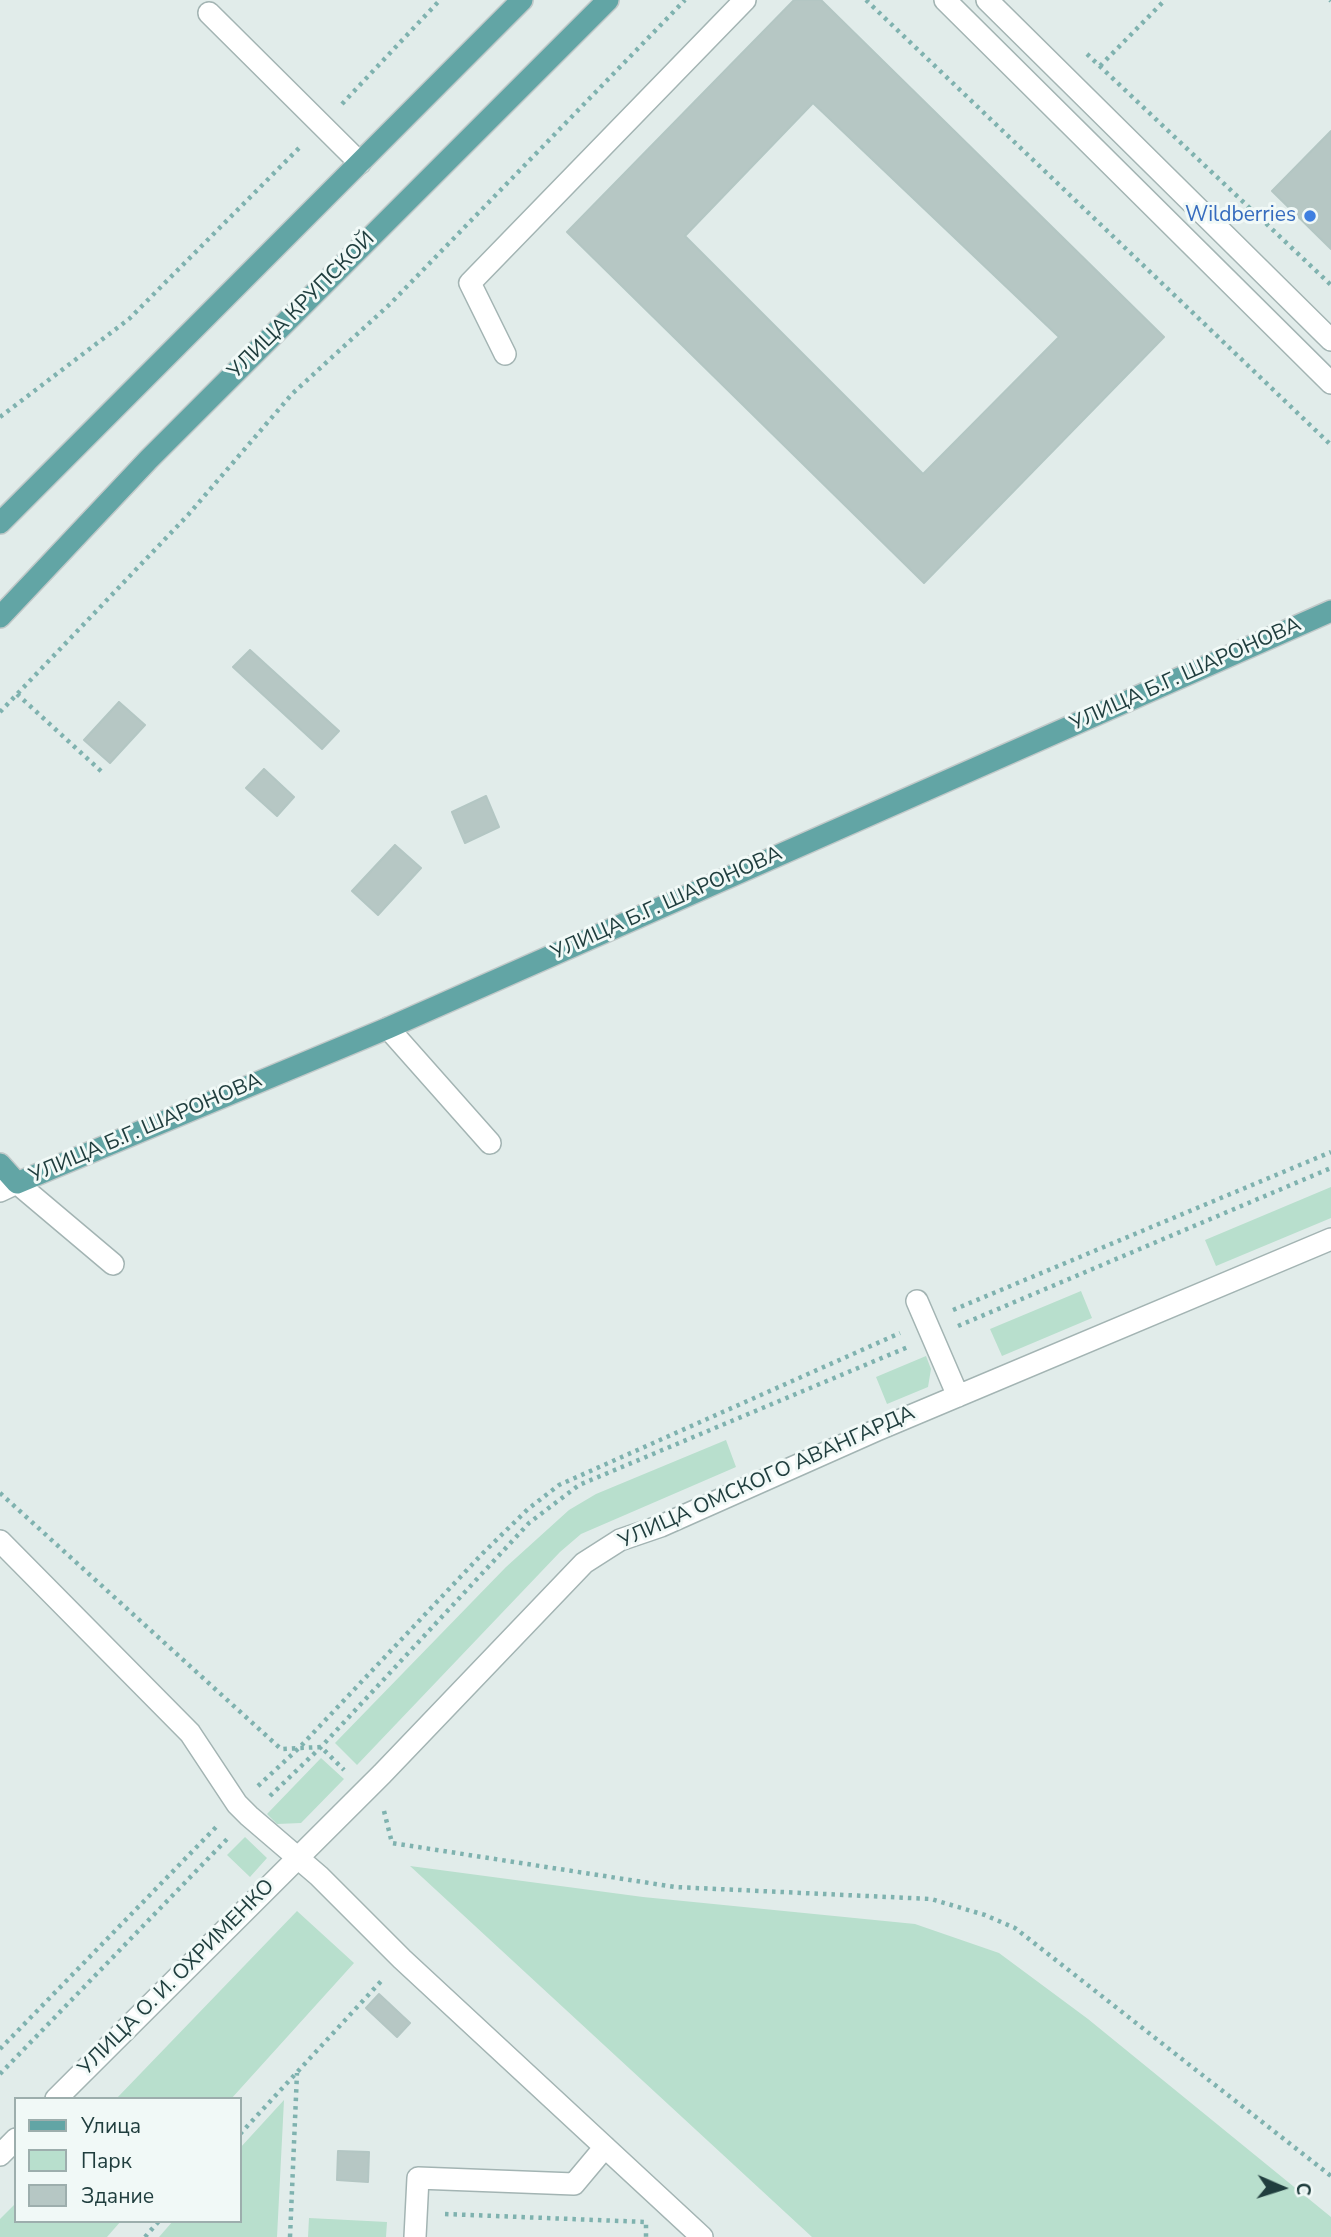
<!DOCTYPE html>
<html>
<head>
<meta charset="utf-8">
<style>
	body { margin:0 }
	#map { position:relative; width:1331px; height:2237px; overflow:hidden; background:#e1ecea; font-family:"Nunito Sans",sans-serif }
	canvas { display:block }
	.legend { position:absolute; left:14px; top:2097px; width:228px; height:126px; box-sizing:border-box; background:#f1f9f7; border:2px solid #9daead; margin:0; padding:9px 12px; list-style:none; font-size:21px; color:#203e3e }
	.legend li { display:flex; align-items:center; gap:14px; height:35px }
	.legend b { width:35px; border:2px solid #9daead }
	.north { position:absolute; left:1247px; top:2153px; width:70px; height:70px; -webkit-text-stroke:5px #f1f9f7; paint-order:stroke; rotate:93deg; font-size:19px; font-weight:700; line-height:28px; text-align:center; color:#203e3e }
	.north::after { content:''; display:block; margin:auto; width:24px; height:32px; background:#203e3e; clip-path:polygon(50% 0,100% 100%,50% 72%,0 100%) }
</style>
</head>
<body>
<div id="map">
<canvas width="1331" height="2237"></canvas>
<ul class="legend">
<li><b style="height:9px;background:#62a5a5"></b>Улица</li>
<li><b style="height:19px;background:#b8dfcd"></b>Парк</li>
<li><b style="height:19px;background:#b6c7c4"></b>Здание</li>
</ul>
<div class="north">С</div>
</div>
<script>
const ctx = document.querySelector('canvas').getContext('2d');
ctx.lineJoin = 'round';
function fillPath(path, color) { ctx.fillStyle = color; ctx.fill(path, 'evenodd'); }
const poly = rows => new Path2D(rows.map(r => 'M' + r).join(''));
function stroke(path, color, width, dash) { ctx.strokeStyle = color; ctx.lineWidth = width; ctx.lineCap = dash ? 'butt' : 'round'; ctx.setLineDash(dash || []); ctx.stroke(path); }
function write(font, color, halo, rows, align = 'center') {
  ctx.font = font + ' "Nunito Sans",sans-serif'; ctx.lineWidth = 6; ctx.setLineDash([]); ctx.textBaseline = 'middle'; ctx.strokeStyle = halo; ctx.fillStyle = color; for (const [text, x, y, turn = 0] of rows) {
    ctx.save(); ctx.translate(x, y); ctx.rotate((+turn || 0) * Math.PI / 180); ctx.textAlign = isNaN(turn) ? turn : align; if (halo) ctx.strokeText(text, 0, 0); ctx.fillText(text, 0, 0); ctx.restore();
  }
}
fillPath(poly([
	[1331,1187,1331,1218,1216,1266,1205,1240],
	[1081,1291,1092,1318,1002,1356,990,1329],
	[926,1356,931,1369,928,1387,887,1404,876,1377],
	[726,1440,736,1467,581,1534,560,1552,357,1765,335,1743,506,1567,569,1510,596,1494],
	[321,1758,344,1779,301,1823,277,1824,267,1814],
	[245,1837,267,1858,250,1877,227,1855],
	[410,1866,643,1897,915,1924,999,1953,1088,2019,1331,2217,1331,2237,812,2237],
	[297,1911,354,1963,231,2099,116,2099],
	[284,2100,277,2237,159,2237,173,2221,240,2221,240,2148],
	[16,2203,16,2221,121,2221,107,2237,0,2237,0,2219],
	[309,2218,387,2222,386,2237,308,2237]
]), '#b8dfcd');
const building = poly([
	[794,0,821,0,1164,337,924,583,567,232,794,0],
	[813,103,1059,337,923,474,685,236,813,103],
	[1331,131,1331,249,1272,191,1331,131],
	[250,650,339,731,322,749,233,667,250,650],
	[119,702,145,725,110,763,84,740,119,702],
	[264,769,294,797,277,816,246,788,264,769],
	[486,796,499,827,465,843,452,812,486,796],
	[395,845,421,868,378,915,352,891,395,845],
	[379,1994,410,2023,397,2037,366,2008,379,1994],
	[338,2151,369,2152,368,2182,337,2180,338,2151]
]);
fillPath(building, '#b6c7c4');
stroke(building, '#b3c6c3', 2);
const minor = poly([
	[945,0,1331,383],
	[987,0,1331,340],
	[209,13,360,163],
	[505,354,470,283,745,0],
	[388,1028,490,1143],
	[0,1191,17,1183,113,1264],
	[917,1301,958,1396],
	[0,1541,190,1733,237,1804,249,1816,319,1876,402,1959,702,2237],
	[56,2099,382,1774,584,1563,620,1540,661,1526,877,1430,1331,1239],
	[0,2155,16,2139],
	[415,2237,418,2178,574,2184,605,2147]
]);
const major = poly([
	[0,523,522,0],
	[0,617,149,459,608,0],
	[0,1164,17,1183],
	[17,1183,388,1028,1331,611]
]);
stroke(minor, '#a3b4b3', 24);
stroke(major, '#c1c9c9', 24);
stroke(poly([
	[866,0,1331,445],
	[1330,0,1331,1],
	[1087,54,1331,285],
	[1100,66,1165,0],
	[342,104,440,0],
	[0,417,129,319,302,145],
	[17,694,102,772],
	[0,712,188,515,292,394,390,304,685,0],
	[953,1310,1331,1152],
	[958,1326,1331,1168],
	[0,1493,281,1749,321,1747,344,1770],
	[258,1786,299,1748,483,1553,528,1509,559,1485,900,1333],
	[270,1796,321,1747,529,1523,579,1485,908,1347],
	[384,1811,392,1843,675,1887,931,1899,985,1915,1015,1928,1331,2176],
	[0,2049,219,1824],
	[0,2074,229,1837],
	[240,2134,384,1978],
	[445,2214,646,2222,646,2237],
	[145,2237,159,2221],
	[290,2237,297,2073]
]), '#7fb2af', 4.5, [3.5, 5]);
stroke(minor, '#fff', 21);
stroke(major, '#62a5a5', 21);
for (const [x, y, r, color] of [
	[1310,216,7,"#3f7fe0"]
]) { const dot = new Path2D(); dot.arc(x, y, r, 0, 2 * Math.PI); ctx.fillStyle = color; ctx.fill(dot); stroke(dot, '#f1f9f7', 2.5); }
write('21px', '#366cbe', '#f1f9f7', [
	["Wildberries",1296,216]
], 'right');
write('21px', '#203e3e', '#f1f9f7', [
	["УЛИЦА КРУПСКОЙ",302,306,-45],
	["УЛИЦА Б.Г. ШАРОНОВА",1186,675,-24],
	["УЛИЦА Б.Г. ШАРОНОВА",667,904,-24],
	["УЛИЦА Б.Г. ШАРОНОВА",146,1129,-23],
	["УЛИЦА ОМСКОГО АВАНГАРДА",767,1478,-24],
	["УЛИЦА О. И. ОХРИМЕНКО",177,1978,-45]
]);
</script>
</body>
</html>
